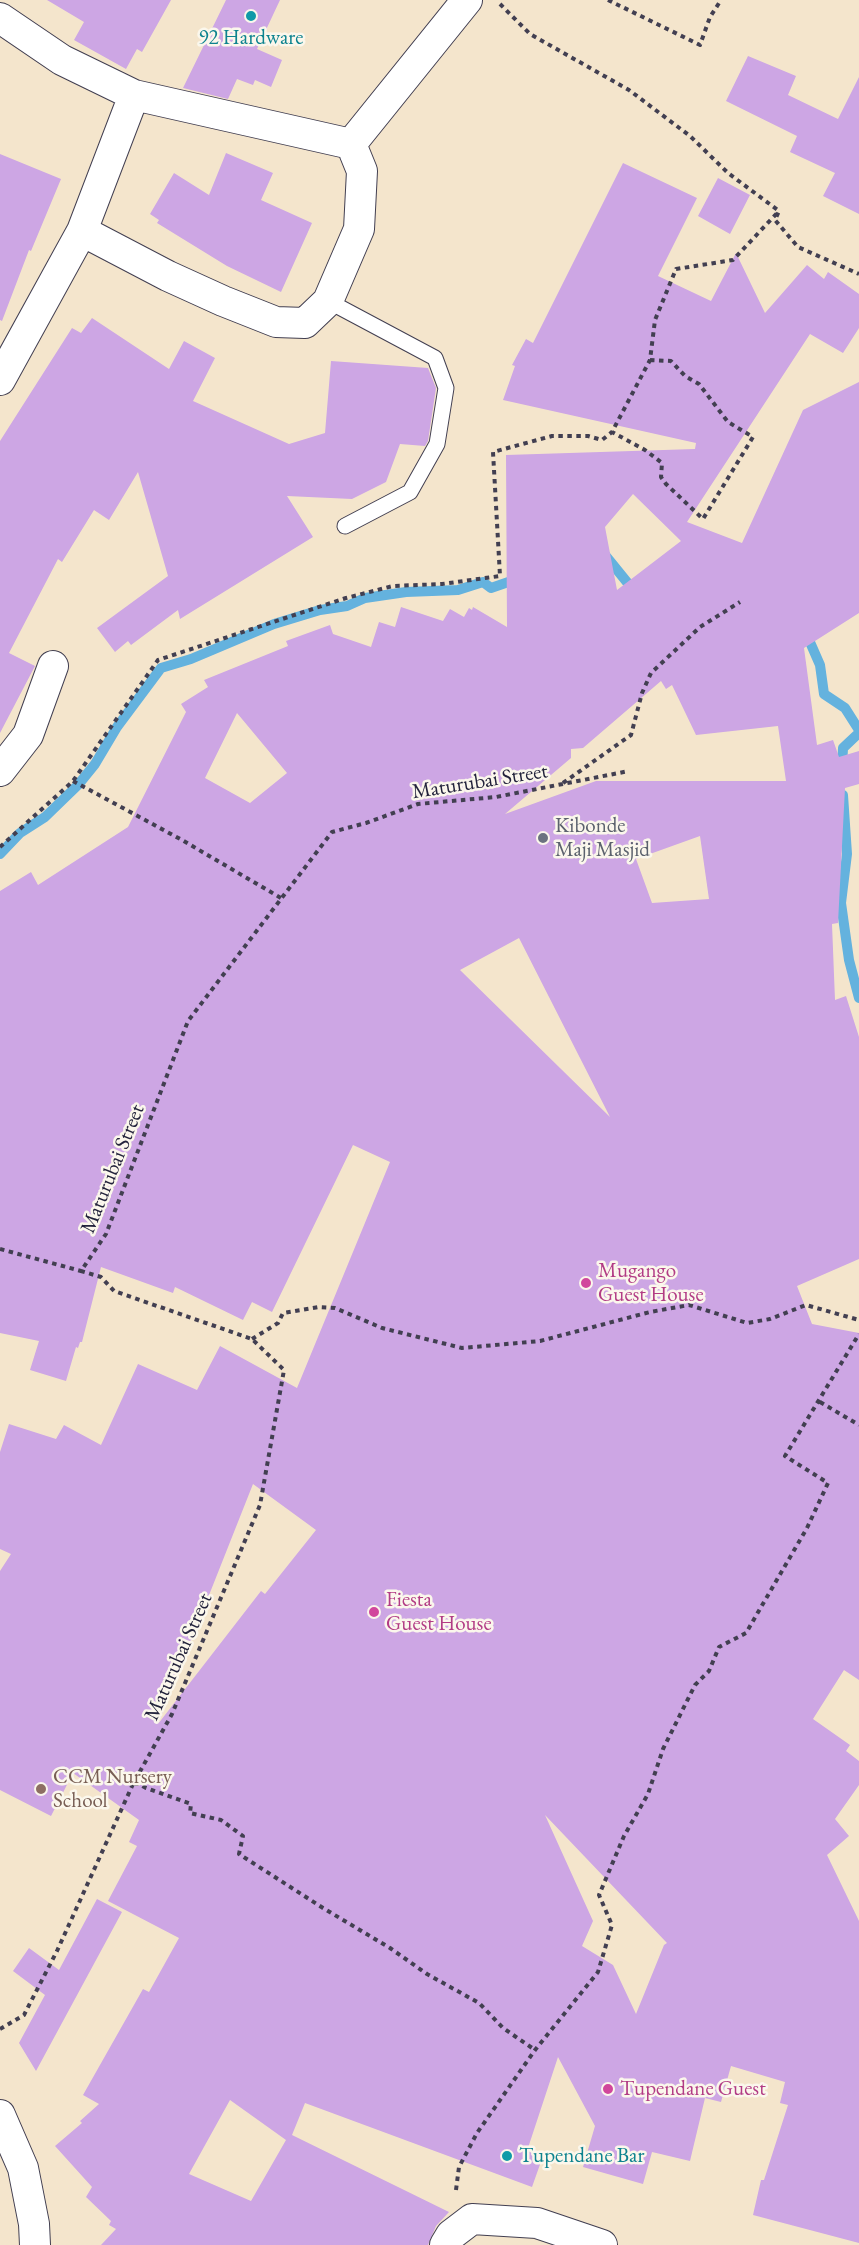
<!DOCTYPE html>
<html>
<head>
<meta charset="utf-8">
<style>
	body { margin:0 }
	canvas { display:block; background:#f4e5cc }
</style>
</head>
<body>
<canvas width="859" height="2245"></canvas>
<script>
const ctx = document.querySelector('canvas').getContext('2d');
ctx.lineJoin = 'round';
const poly = rows => new Path2D(rows.map(r => 'M' + r).join(''));
function stroke(path, color, width, dash) { ctx.strokeStyle = color; ctx.lineWidth = width; ctx.lineCap = dash ? 'butt' : 'round'; ctx.setLineDash(dash || []); ctx.stroke(path); }
function fillPath(path, color) { ctx.fillStyle = color; ctx.fill(path, 'evenodd'); }
function write(font, color, halo, rows, align = 'center') {
  ctx.font = font + ' "EB Garamond",serif'; ctx.lineWidth = 5; ctx.setLineDash([]); ctx.textBaseline = 'middle'; ctx.strokeStyle = halo; ctx.fillStyle = color; for (const [text, x, y, turn = 0] of rows) {
    ctx.save(); ctx.translate(x, y); ctx.rotate((+turn || 0) * Math.PI / 180); ctx.textAlign = isNaN(turn) ? turn : align; if (halo) ctx.strokeText(text, 0, 0); ctx.fillText(text, 0, 0); ctx.restore();
  }
}
stroke(poly([
	[605,555,635,592],
	[806,633,820,665,824,694,845,708,859,730],
	[842,768,843,748,859,733],
	[843,795,847,854,841,903,849,960,859,998],
	[0,854,20,833,45,817,78,785,95,764,117,727,161,668,191,659,274,624,320,610,347,606,365,598,406,592,458,590,483,582,491,588,520,578]
]), '#64b2de', 10);
fillPath(poly([
	[47,0,171,0,142,52,137,49,126,69,74,40,84,22],
	[226,0,280,0,257,49,282,60,271,87,255,80,253,85,237,79,228,99,183,88],
	[748,56,796,76,788,95,838,119,859,77,859,214,823,196,835,173,790,152,797,136,726,101],
	[226,153,273,173,261,200,312,223,281,292,227,266,157,223,159,220,150,214,174,173,209,195],
	[0,154,61,179,31,251,29,250,2,321,0,320],
	[623,163,697,198,658,276,711,301,736,253,765,313,807,265,824,279,828,272,859,294,859,328,843,353,810,334,687,522,742,543,803,410,859,382,859,613,804,648,817,745,833,740,839,757,859,751,859,784,845,788,838,923,832,924,835,1000,846,996,859,1037,859,1259,797,1286,812,1324,859,1333,859,1680,844,1670,813,1719,850,1745,846,1751,859,1761,859,1785,835,1819,849,1836,827,1855,859,1921,859,2243,753,2215,761,2180,764,2180,788,2105,780,2103,785,2082,731,2066,721,2102,705,2098,690,2161,652,2152,643,2184,583,2167,595,2126,558,2057,527,2151,543,2156,532,2187,305,2103,292,2135,449,2212,436,2226,428,2245,101,2245,116,2229,109,2225,111,2221,86,2197,92,2187,55,2146,82,2123,80,2121,99,2104,83,2095,143,1989,149,1992,179,1938,108,1901,137,1846,129,1842,139,1820,73,1773,51,1816,0,1790,0,1571,11,1554,0,1549,0,1452,9,1424,56,1439,64,1425,101,1445,138,1364,197,1390,220,1346,297,1388,390,1162,353,1145,272,1312,252,1302,243,1320,175,1287,173,1293,101,1267,82,1342,80,1342,78,1348,76,1347,66,1381,30,1370,39,1341,0,1333,0,891,31,872,38,885,128,827,186,712,181,704,208,687,204,680,288,646,286,641,330,625,333,634,371,647,379,622,395,627,401,607,443,621,450,609,464,617,469,608,472,610,473,607,507,627,506,455,695,449,696,443,503,400,515,366,512,365,526,339,533,343],
	[633,494,681,541,617,590,605,527],
	[661,681,666,689,672,685,696,735,778,726,786,781,596,781,505,814,571,758,571,749,583,748],
	[237,713,287,773,250,803,205,778],
	[700,836,709,899,652,903,636,859],
	[519,938,610,1117,460,970],
	[253,1484,316,1530,265,1594,261,1591,158,1724],
	[545,1815,667,1943,664,1945,636,2014,613,1965,582,1946,593,1921],
	[230,2100,286,2140,251,2201,189,2174],
	[718,178,750,195,730,234,698,216],
	[92,318,169,369,184,341,215,358,193,401,289,444,325,433,331,361,428,368,436,388,428,441,425,446,400,444,386,482,352,499,287,496,313,537,180,619,178,610,131,645,128,641,115,652,97,628,168,576,138,472,109,520,94,510,62,562,58,559,9,653,35,666,0,733,0,441,72,328,81,333],
	[97,1899,122,1912,36,2071,19,2043,45,1995,13,1971,29,1948,59,1970]
]), '#cda6e4');
const lane = poly([
	[328,301,435,358,446,388,437,444,410,492,345,526]
]);
const street = poly([
	[0,18,62,60,134,95,351,144,362,171,359,229,328,301,305,323,276,322,223,301,168,276,82,231,0,380],
	[351,144,467,0],
	[82,231,134,95],
	[0,771,28,735,53,666],
	[0,2115,23,2168,34,2224,35,2245],
	[445,2245,451,2235,472,2219,537,2223,602,2245]
]);
stroke(lane, '#423f51', 17);
stroke(street, '#423f51', 32);
stroke(poly([
	[608,0,700,45,710,17,721,0],
	[500,4,530,34,629,90,690,136,728,173,779,211,775,220,798,247,859,274],
	[650,360,671,361,685,376,699,384,728,422,753,437,703,519,666,484,661,477,662,463,645,450,612,432,650,360,655,320,676,269,733,260,779,211],
	[73,781,182,840,281,898],
	[563,783,631,735,642,693,651,673,700,627,740,602],
	[0,847,73,781,158,660,346,598,393,586,442,584,500,576,493,452,552,436,588,436,602,440,612,432],
	[0,1249,81,1271],
	[252,1339,278,1323,283,1313,319,1307,335,1308,382,1328,462,1348,540,1341,650,1312,689,1305,747,1323,770,1319,806,1305,859,1320],
	[820,1402,859,1425],
	[134,1784,139,1784,146,1788,191,1804,190,1813,221,1820,243,1836,239,1854,323,1908,390,1948,427,1974,479,2003,503,2028,535,2050],
	[0,2029,24,2015,57,1951,133,1784,172,1714,260,1505,284,1370,252,1339,114,1291,101,1277,81,1271,106,1234,188,1021,332,832,366,823,418,804,496,797,629,771],
	[456,2190,459,2167,477,2133,535,2050,598,1972,612,1925,599,1895,624,1836,648,1794,663,1749,695,1685,709,1671,719,1647,746,1633,807,1528,828,1483,785,1456,859,1334]
]), '#423f51', 4, [4.5, 4.5]);
stroke(lane, '#fff', 15);
stroke(street, '#fff', 30);
for (const [x, y, r, color] of [
	[251,16,6,"#0f9aa8"],
	[543,838,6,"#6b7280"],
	[586,1283,6,"#d1479c"],
	[374,1612,6,"#d1479c"],
	[41,1789,6,"#8d6e63"],
	[608,2089,6,"#d1479c"],
	[507,2156,6,"#0f9aa8"]
]) { const dot = new Path2D(); dot.arc(x, y, r, 0, 2 * Math.PI); ctx.fillStyle = color; ctx.fill(dot); stroke(dot, '#fbf7ec', 2); }
write('21px', '#0d838f', '#fbf7ec', [
	["92 Hardware",251,38],
	["Tupendane Bar",519,2156,"left"]
]);
write('21px', '#22223b', '#fbf7ec', [
	["Maturubai Street",480,782,-9],
	["Maturubai Street",113,1169,-68],
	["Maturubai Street",179,1657,-66]
]);
write('21px', '#5b616d', '#fbf7ec', [
	["Kibonde",555,826],
	["Maji Masjid",555,850]
], 'left');
write('21px', '#b23c85', '#fbf7ec', [
	["Mugango",598,1271],
	["Guest House",598,1295],
	["Fiesta",386,1600],
	["Guest House",386,1624],
	["Tupendane Guest",620,2089]
], 'left');
write('21px', '#785e54', '#fbf7ec', [
	["CCM Nursery",53,1777],
	["School",53,1801]
], 'left');
</script>
</body>
</html>
